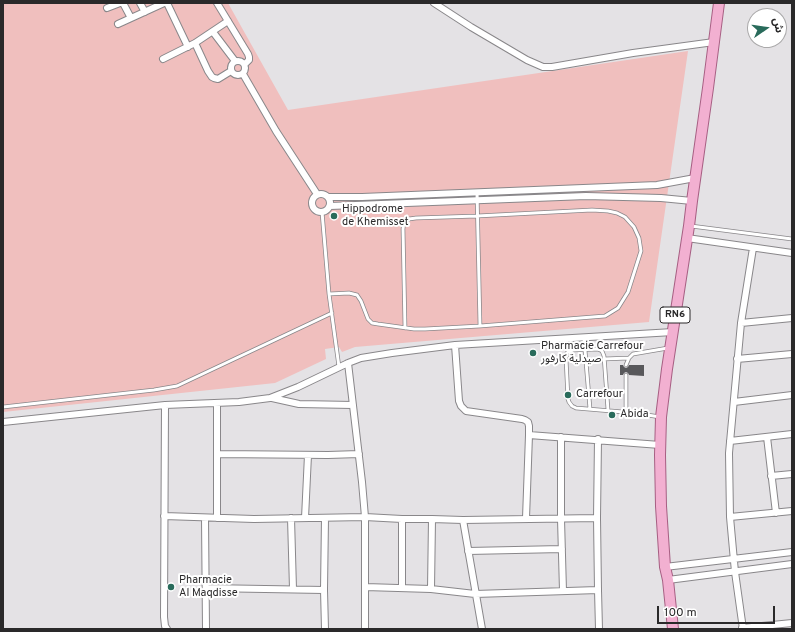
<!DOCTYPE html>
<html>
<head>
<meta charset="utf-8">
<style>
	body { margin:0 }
	#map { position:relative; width:795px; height:632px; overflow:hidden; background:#e4e2e5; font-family:Overpass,"Noto Sans Arabic",sans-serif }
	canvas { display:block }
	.frame { position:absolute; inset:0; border:4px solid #2a292a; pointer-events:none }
	.north { position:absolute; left:747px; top:8px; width:40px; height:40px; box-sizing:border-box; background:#fff; border:1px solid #aaa9aa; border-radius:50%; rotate:77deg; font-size:11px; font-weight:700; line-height:16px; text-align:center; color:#2a292a }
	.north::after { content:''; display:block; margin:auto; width:14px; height:18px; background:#296b5b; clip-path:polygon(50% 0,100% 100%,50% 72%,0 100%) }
	.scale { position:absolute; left:657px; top:606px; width:118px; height:18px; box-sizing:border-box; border:2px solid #2a292a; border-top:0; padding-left:5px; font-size:12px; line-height:14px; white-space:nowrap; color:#2a292a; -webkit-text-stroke:3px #fff; paint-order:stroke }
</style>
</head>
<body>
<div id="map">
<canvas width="795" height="632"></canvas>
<div class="frame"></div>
<div class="north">ش</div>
<div class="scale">100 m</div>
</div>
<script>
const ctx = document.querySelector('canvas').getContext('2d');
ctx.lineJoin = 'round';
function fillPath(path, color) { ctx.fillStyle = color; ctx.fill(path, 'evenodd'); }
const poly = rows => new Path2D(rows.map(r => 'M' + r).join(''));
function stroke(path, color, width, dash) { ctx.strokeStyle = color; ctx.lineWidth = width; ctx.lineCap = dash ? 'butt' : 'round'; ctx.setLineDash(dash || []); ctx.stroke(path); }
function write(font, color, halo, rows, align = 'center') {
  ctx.font = font + ' Overpass,"Noto Sans Arabic",sans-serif'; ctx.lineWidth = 4; ctx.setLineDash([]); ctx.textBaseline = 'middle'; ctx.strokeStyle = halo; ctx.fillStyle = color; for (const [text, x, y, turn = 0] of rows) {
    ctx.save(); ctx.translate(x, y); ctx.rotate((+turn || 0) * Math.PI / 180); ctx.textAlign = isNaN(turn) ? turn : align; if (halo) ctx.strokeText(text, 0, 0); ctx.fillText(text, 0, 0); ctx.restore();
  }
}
fillPath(poly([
	[3,3,228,3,288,110,688,51,649,322,355,347,342,352,339,347,325,349,326,359,275,383,3,412]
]), '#f0bfbe');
fillPath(poly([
	[620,365,623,365,624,367,626,368,628,367,629,365,644,365,644,376,629,375,628,373,626,372,624,373,623,375,620,375]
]), '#58585b');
const lane = poly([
	[477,192,480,326],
	[322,212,329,294,339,367],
	[691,226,792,239],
	[329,294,349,293,357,295,361,301,368,319,372,323,378,324,414,329,425,329,480,326,605,316,618,308,628,292,641,251,639,238,634,227,625,217,617,213,608,211,592,210,477,216,416,218,409,219,404,222,403,229,405,328],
	[584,338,590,409],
	[604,359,629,358],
	[626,365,629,358,633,354,668,348],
	[626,375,626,412],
	[3,407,154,390,177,386,332,313],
	[608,410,604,356,602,351,598,349,573,350,568,352,567,353,566,358,568,399,569,402,572,406,576,408,635,413,660,417]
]);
const street = poly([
	[123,3,131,18],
	[140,3,145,12],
	[167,3,188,47],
	[217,3,248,54,249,57,249,60,245,64],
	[434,3,471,27,527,60,543,67,552,67,633,53,714,42],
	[107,8,120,3],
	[118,24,164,3],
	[213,32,235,61],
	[195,43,208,71,212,77,214,78,218,79,231,71],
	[163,59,195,43,228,21],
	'231 68a7 7 0 1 1 14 0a7 7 0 1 1-14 0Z',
	[243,74,276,131,317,194],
	'312 203a9 9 0 1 1 18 0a9 9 0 1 1-18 0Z',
	[328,197,362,197,657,185,695,178],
	[330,206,586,196,661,198,692,201],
	[687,238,792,253],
	[741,323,792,318],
	[455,345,459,401,461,406,466,411,522,419,525,420,528,422,529,426,529,435,526,518],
	[737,359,792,354],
	[348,363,362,482,365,517,365,629],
	[272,398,299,404,353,405],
	[734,402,792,395],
	[217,403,217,518],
	[165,405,164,617,165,626,167,629],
	[3,422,165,405,239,402,270,398,298,387,348,363,361,358,392,353,455,345,673,332],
	[529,435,660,445],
	[561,437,561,519,563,591],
	[767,437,776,513],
	[598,439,597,518,598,590,599,629],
	[730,441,792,434],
	[217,454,328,455,359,454],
	[771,476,792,474],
	[164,516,254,519,365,517,402,519,432,519,431,589],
	[730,517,792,511],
	[205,518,206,629],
	[291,518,293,589],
	[305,518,308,455],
	[325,518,324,590,325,629],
	[432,519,463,520,597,518],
	[463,520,482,629],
	[468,551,562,549],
	[665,567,792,552],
	[668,580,792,564],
	[365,587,431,589,475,594,598,590],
	[206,588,324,590],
	[402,588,402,519],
	[742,628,792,623],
	[743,629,735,572,730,517,729,453,741,323,753,248]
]);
const primary = poly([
	[673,629,668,580,665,567,661,506,660,455,661,417,667,369,689,226,692,201,708,88,719,3]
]);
stroke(lane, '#89878a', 4.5);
stroke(street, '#89878a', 8);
stroke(primary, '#a75f83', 12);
stroke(lane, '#fff', 3);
stroke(street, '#fff', 6);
stroke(primary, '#f2b0d1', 10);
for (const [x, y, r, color] of [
	[334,216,4,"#296b5b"],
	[533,353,4,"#296b5b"],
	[568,395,4,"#296b5b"],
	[612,415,4,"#296b5b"],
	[171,587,4,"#296b5b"]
]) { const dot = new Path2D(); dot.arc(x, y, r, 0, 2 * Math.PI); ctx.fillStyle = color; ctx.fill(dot); stroke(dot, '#fff', 1.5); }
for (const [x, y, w] of [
	[675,315,30]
]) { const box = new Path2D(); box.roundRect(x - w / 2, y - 8, w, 16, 3); ctx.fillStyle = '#fff'; ctx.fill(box); stroke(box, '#2a292a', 1); }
write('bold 10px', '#2a292a', null, [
	["RN6",675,315]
]);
write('11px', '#2a292a', '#fff', [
	["Hippodrome",342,210],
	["de Khemisset",342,223],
	["Pharmacie Carrefour",541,347],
	["صيدلية كارفور",541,360],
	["Carrefour",576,395],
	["Abida",620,415],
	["Pharmacie",179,581],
	["Al Maqdisse",179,594]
], 'left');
</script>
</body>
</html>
